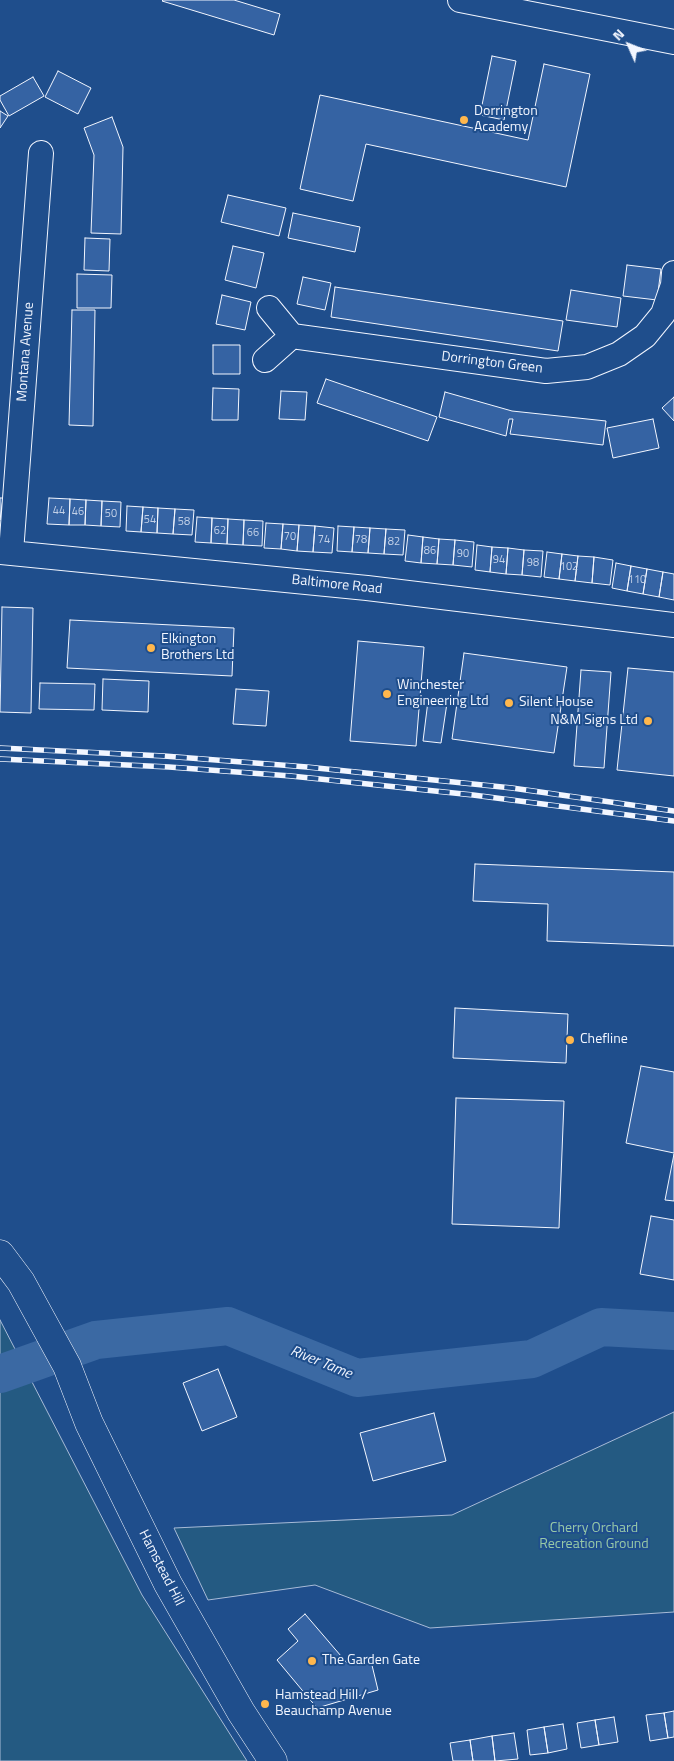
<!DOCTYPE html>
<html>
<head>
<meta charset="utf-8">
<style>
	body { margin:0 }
	#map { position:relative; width:674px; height:1761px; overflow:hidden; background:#1f4e8c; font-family:"Titillium Web",sans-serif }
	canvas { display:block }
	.north { position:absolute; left:604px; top:20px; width:50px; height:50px; -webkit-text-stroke:4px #1f4e8c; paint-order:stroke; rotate:314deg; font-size:14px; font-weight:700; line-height:20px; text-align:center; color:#f2f6ff }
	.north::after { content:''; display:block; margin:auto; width:18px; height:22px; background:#f2f6ff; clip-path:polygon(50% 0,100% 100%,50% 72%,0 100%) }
</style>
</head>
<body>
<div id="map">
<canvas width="674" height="1761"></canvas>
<div class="north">N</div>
</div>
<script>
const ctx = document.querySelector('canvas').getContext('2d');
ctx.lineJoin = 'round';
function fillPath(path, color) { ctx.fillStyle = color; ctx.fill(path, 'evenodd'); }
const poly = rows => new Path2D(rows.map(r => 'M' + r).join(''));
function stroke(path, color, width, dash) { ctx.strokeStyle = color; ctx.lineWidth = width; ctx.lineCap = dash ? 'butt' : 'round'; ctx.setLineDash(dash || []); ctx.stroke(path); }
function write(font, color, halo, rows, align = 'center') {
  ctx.font = font + ' "Titillium Web",sans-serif'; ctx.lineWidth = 4; ctx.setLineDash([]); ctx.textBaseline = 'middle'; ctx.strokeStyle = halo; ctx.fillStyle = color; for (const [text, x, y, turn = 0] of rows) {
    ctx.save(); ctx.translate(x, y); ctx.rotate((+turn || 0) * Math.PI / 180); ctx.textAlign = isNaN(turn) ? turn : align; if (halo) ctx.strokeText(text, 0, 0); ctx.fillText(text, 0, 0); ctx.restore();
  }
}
const green = poly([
	[0,1320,142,1595,247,1761,0,1761,0,1320],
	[674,1412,674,1612,430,1628,315,1585,208,1600,174,1528,452,1515,674,1412]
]);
fillPath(green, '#245a82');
stroke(green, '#a8bbd7', 1);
stroke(poly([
	[0,1374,96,1340,228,1326,357,1378,532,1359,601,1327,674,1331]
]), '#3b69a3', 38);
const building = poly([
	[163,0,234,0,280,14,274,35,162,1,163,0],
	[492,56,516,61,504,120,480,115,492,56],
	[544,64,590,74,566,187,366,144,353,201,300,189,320,95,528,140,544,64],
	[58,71,91,88,78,114,45,97,58,71],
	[33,77,44,96,9,116,0,100,0,96,33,77],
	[0,111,8,116,0,128,0,111],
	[112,117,123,147,121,234,91,233,94,155,84,128,112,117],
	[228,195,286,208,279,236,221,222,228,195],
	[293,213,360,227,355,252,288,238,293,213],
	[85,238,110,239,109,271,84,270,85,238],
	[233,246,264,253,256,288,225,280,233,246],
	[627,265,661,269,657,300,623,296,627,265],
	[77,274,112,275,111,308,77,308,77,274],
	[303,277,331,283,325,310,297,304,303,277],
	[335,287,563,321,558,351,331,317,335,287],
	[571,290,621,298,617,327,566,320,571,290],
	[222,295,251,302,245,330,216,324,222,295],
	[72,310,95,310,93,426,69,425,72,310],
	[213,345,240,345,240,374,213,374,213,345],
	[326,379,437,417,428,441,317,403,326,379],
	[213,388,239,389,238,420,212,420,213,388],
	[281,391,307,392,305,420,279,419,281,391],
	[445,392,512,411,606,421,603,445,510,434,513,419,509,419,506,436,439,417,445,392],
	[674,397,674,421,662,408,674,397],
	[653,419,659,448,613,458,607,428,653,419],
	[0,498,3,498,0,520,0,498],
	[49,498,70,499,69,525,47,524,49,498],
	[70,499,86,500,85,525,69,525,70,499],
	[86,500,102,501,101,526,85,525,86,500],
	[102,501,121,502,120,527,101,526,102,501],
	[127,506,143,507,141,532,126,531,127,506],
	[143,507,158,508,157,533,141,532,143,507],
	[158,508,175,509,173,534,157,533,158,508],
	[175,509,194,510,192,535,173,534,175,509],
	[197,517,212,518,211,543,195,542,197,517],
	[212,518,228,519,227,544,211,543,212,518],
	[228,519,244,520,243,545,227,544,228,519],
	[244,520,263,521,262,546,243,545,244,520],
	[266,523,283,524,281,549,264,548,266,523],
	[283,524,299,525,297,551,281,549,283,524],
	[299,525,315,526,313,552,297,551,299,525],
	[315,526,334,528,332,553,313,552,315,526],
	[338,526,354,527,352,552,337,551,338,526],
	[354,527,370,528,368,553,352,552,354,527],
	[370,528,386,529,384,554,368,553,370,528],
	[386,529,405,530,403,555,384,554,386,529],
	[408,535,423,537,421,563,405,561,408,535],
	[423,537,439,539,437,564,421,563,423,537],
	[439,539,455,540,453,565,437,564,439,539],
	[455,540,474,542,472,567,453,565,455,540],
	[477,545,492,547,490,572,475,570,477,545],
	[492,547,508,548,506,574,490,572,492,547],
	[508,548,524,550,522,575,506,574,508,548],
	[524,550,543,551,541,577,522,575,524,550],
	[547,552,562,554,559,579,544,577,547,552],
	[562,554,578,556,575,581,559,579,562,554],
	[578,556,594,557,592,583,575,581,578,556],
	[594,557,613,560,610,585,592,583,594,557],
	[616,563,631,566,627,591,612,588,616,563],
	[631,566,647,569,643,594,627,591,631,566],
	[647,569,663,572,659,597,643,594,647,569],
	[663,572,674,574,674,600,659,597,663,572],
	[2,607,33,608,31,713,0,712,2,607],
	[70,620,234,628,232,676,67,668,70,620],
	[358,641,424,647,416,746,350,741,358,641],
	[464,653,567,667,554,753,452,739,464,653],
	[628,668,674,672,674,776,617,770,628,668],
	[581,670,611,672,604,768,574,766,581,670],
	[103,679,149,681,148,712,102,710,103,679],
	[40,683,95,684,94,710,39,709,40,683],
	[236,689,269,691,266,726,233,724,236,689],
	[428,701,447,703,441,743,423,741,428,701],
	[475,864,674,872,674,946,547,941,548,904,473,901,475,864],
	[455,1008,568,1014,566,1063,453,1058,455,1008],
	[641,1066,674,1072,674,1153,626,1143,641,1066],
	[456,1098,564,1101,559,1228,452,1224,456,1098],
	[674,1154,674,1201,665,1200,674,1154],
	[651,1216,674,1220,674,1280,640,1274,651,1216],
	[218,1369,237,1417,202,1431,183,1383,218,1369],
	[434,1413,446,1461,373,1481,360,1433,434,1413],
	[305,1614,347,1663,370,1657,378,1690,317,1708,277,1660,298,1641,288,1629,305,1614],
	[674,1711,674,1737,668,1738,664,1713,674,1711],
	[664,1713,668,1738,650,1741,646,1715,664,1713],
	[614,1717,618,1742,599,1745,595,1720,614,1717],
	[595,1720,599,1745,581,1748,577,1723,595,1720],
	[563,1724,567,1749,548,1753,544,1727,563,1724],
	[544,1727,548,1753,530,1755,527,1730,544,1727],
	[514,1733,518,1759,495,1761,492,1736,514,1733],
	[492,1736,495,1761,473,1761,470,1740,492,1736],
	[470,1740,473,1761,453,1761,450,1743,470,1740]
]);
fillPath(building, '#3563a3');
stroke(building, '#f2f6ff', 1);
const minor = poly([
	[460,0,674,42],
	[269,308,292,336,546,371,587,367,619,354,645,336,663,314,673,285,674,273],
	[265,360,292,336],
	[0,552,367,588,674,625],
	[11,552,41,153]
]);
const major = poly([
	[0,1254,21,1282,67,1366,89,1423,168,1584,241,1712,273,1761]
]);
stroke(minor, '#f2f6ff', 26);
stroke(major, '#f2f6ff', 29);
stroke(minor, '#1f4e8c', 24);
stroke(major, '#1f4e8c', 28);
const rail = poly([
	[0,748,164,756,307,767,512,788,674,811],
	[0,759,169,767,291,776,473,795,674,821]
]);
stroke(rail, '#f2f6ff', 5.5);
stroke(rail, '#1f4e8c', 4, [11]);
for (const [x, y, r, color] of [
	[464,120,5,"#ffb74d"],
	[151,648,5,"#ffb74d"],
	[387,694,5,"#ffb74d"],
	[509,703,5,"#ffb74d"],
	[648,721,5,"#ffb74d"],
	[570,1040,5,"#ffb74d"],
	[312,1661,5,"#ffb74d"],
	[265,1704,5,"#ffb74d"]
]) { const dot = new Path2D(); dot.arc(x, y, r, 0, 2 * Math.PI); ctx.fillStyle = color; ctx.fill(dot); stroke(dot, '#1f4e8c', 2); }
write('11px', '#c3d1e8', null, [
	["44",59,511],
	["46",78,512],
	["50",111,514],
	["54",150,520],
	["58",184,522],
	["62",220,531],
	["66",253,533],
	["70",290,537],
	["74",324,540],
	["78",361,540],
	["82",394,542],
	["86",430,551],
	["90",463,554],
	["94",499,560],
	["98",533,563],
	["102",569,567],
	["110",637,580]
]);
write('14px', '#f2f6ff', '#1f4e8c', [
	["Dorrington",474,112],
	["Academy",474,128],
	["Elkington",161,640],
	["Brothers Ltd",161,656],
	["Winchester",397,686],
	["Engineering Ltd",397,702],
	["Silent House",519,703],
	["N&M Signs Ltd",638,721,"right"],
	["Chefline",580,1040],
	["The Garden Gate",322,1661],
	["Hamstead Hill /",275,1696],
	["Beauchamp Avenue",275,1712]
], 'left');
write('14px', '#f2f6ff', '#1f4e8c', [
	["Montana Avenue",26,352,-86],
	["Dorrington Green",492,363,7],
	["Baltimore Road",337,585,6],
	["Hamstead Hill",161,1568,63]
]);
write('14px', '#97c8a6', '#1f4e8c', [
	["Cherry Orchard",594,1529],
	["Recreation Ground",594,1545]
]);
write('italic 15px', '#f2f6ff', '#1f4e8c', [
	["River Tame",321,1363,22]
]);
</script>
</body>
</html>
